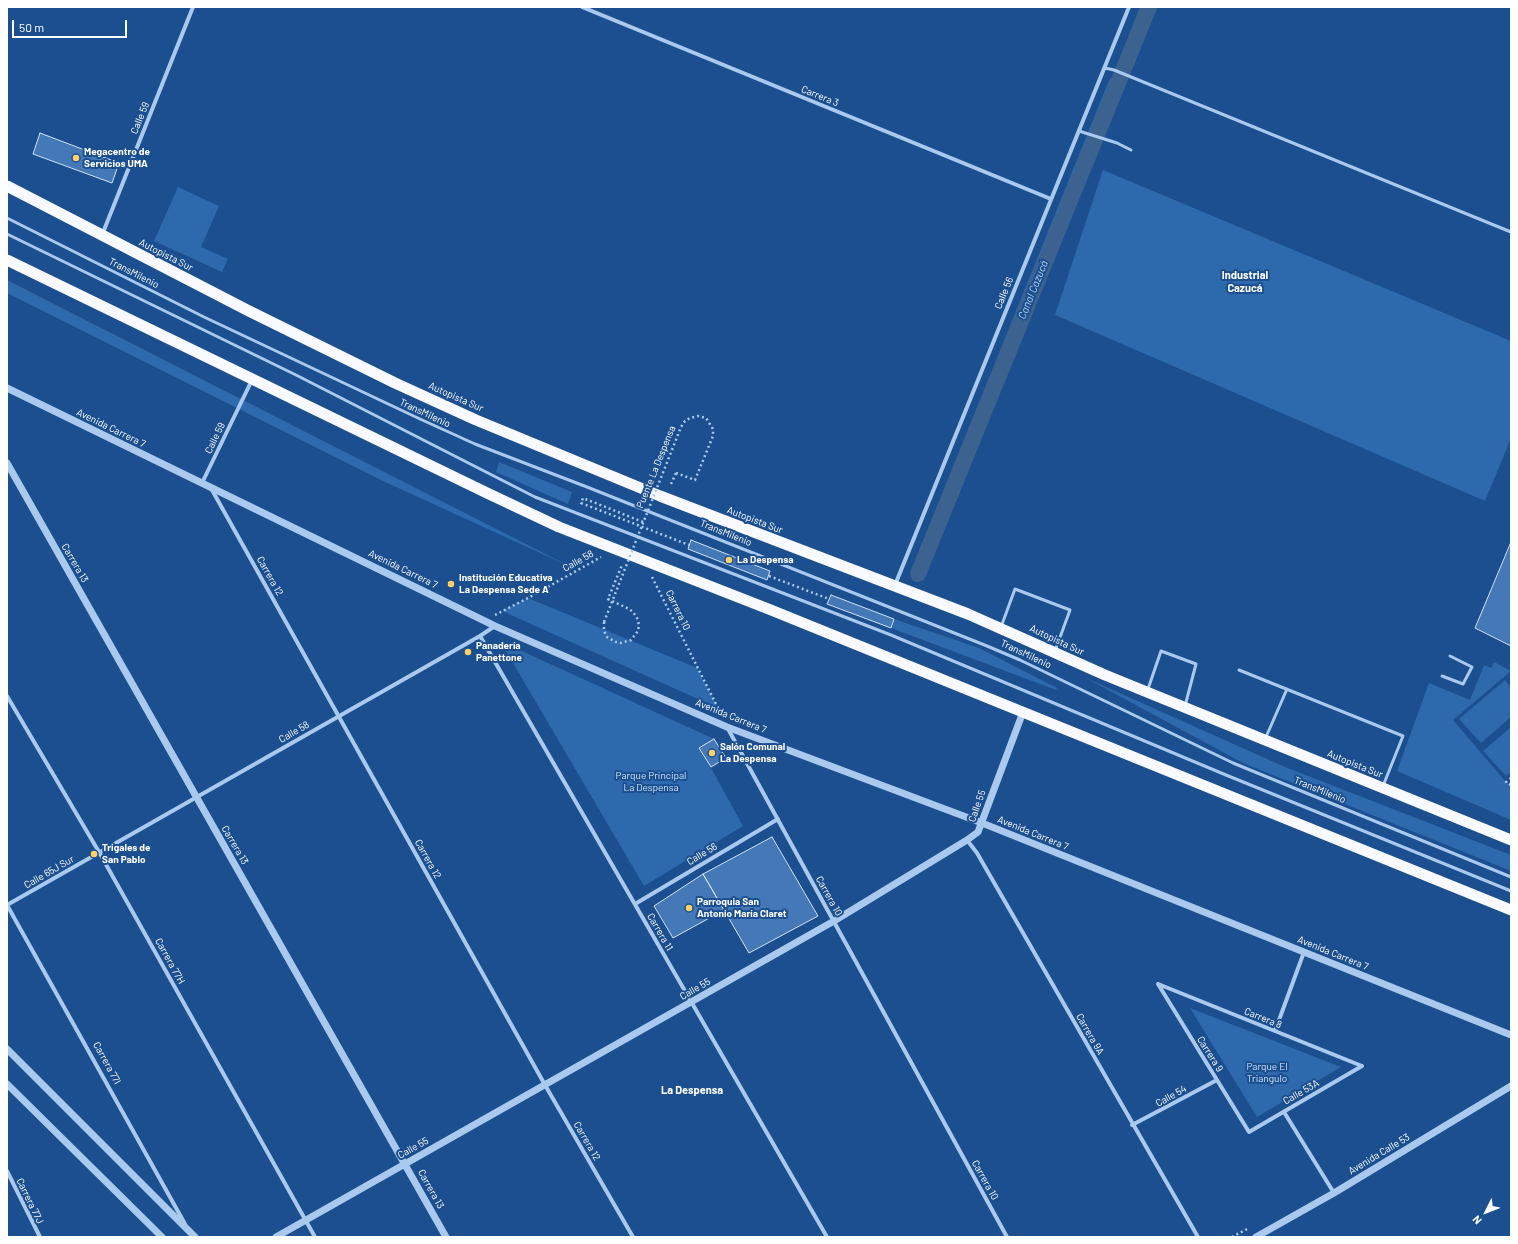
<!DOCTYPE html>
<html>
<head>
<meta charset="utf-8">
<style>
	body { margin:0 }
	#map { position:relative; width:1518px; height:1244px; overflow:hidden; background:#1b4f8f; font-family:Barlow,sans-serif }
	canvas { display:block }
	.frame { position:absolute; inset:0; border:8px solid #fff; pointer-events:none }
	.north { position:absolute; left:1466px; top:1192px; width:40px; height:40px; -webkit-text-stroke:3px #1b4f8f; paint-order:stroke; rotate:228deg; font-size:11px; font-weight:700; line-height:16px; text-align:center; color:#fff }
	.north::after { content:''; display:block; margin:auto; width:14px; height:18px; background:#fff; clip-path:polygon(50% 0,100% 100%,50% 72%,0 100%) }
	.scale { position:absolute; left:12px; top:20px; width:115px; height:18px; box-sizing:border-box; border:2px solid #fff; border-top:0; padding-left:5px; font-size:12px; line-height:14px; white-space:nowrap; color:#fff; -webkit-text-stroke:3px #1b4f8f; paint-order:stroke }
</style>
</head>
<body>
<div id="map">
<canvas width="1518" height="1244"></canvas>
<div class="frame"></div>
<div class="north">N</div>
<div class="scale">50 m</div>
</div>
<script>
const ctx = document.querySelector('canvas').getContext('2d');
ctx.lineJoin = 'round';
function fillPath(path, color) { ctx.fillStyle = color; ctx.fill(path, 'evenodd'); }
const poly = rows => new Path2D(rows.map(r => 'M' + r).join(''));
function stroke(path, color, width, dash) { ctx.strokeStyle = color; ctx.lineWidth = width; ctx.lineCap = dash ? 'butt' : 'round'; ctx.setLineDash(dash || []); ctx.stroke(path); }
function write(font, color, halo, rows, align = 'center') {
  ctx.font = font + ' Barlow,sans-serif'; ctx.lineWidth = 4; ctx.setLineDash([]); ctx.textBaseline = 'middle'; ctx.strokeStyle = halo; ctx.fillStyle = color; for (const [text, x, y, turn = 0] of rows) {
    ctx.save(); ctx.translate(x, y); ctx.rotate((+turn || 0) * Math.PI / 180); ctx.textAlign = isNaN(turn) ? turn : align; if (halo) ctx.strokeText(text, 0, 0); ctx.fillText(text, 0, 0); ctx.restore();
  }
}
fillPath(poly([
	[1140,7,1156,7,1133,68,1119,61],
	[1110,78,1124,84,924,577,911,571],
	[1103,170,1511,341,1511,438,1485,501,1055,315],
	[178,187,219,206,201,247,228,259,222,272,154,241],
	[7,280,573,568,383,481,7,293],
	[499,462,572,492,568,504,496,472],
	[528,598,697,668,718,708,502,611],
	[894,619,979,648,1057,688,1056,690,891,628],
	[500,641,714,739,700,748,743,826,644,886],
	[1494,662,1511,671,1453,720,1506,782,1511,785,1511,820,1397,771,1429,683,1470,700,1484,665,1491,668],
	[1086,678,1285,767,1511,855,1511,871,1243,763],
	[1505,680,1511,688,1511,717,1481,743,1459,719],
	[1511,727,1511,772,1506,776,1483,751],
	[1190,1008,1341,1067,1257,1117]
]), '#2e69ad');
stroke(poly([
	[918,574,1149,7]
]), '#3c6290', 16);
const building = poly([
	[40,133,119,163,112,183,33,154,40,133],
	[691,540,770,571,767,580,688,549,691,540],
	[1511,542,1511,646,1475,628,1511,542],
	[831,595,894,619,891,628,827,604,831,595],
	[714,739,726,758,711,767,699,748,714,739],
	[772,837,818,916,749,953,703,874,772,837],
	[703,874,724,910,673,938,654,906,703,874]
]);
fillPath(building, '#4478b7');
stroke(building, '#cfe3fa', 1);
stroke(poly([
	[671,484,676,473],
	[643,522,583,498,581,503,689,545],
	[769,576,829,599],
	[652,577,720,712],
	[495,615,528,598,601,557],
	[604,622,604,631,607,637,616,642,621,643,631,640,638,631,639,625,637,618,633,612,629,609,608,599,622,565],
	[1511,778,1506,782,1511,785],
	[1232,1237,1249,1228]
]), '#a9c9ee', 2.5, [2, 3]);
stroke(poly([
	[1105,68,1114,70,1511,232],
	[1079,131,1117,143,1131,150],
	[7,218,204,317,420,419,475,444,587,487,987,646,1020,660,1233,763,1511,877],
	[7,234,296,375,535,497,891,635,1226,775,1511,891],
	[1001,627,1015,589,1070,610,1055,651],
	[1239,670,1403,736,1383,786],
	[1442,676,1463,684,1472,667,1450,656],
	[1148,689,1161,651,1196,664,1185,706],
	[1266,737,1287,689]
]), '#a9c9ee', 3);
stroke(poly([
	[582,7,1051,199],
	[102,235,193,7],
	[202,483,252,380],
	[212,490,545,1085,633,1237],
	[895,585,1129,7],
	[480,636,827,1237],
	[7,696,99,852,315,1237],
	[727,727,1007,1237],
	[967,840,977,853,1198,1237],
	[635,904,778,819],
	[7,905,480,636,495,626],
	[7,905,185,1224],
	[1158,984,1249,1132,1362,1066],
	[1158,984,1362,1066],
	[1275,1031,1304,952],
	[1284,1112,1334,1193],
	[1132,1125,1217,1080],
	[7,1171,40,1237]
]), '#a9c9ee', 4);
stroke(poly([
	[7,388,495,626,727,727,982,823,1511,1035],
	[7,463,446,1237],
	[7,1049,195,1237],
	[7,1084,162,1237],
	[276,1237,834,921,967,840,978,832,1023,712],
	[1256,1237,1334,1193,1511,1086]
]), '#a9c9ee', 7);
stroke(poly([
	[7,186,249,311,395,383,476,420,660,496,968,614,1105,675,1511,840],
	[7,260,487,493,559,527,771,610,1511,910]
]), '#f8faff', 11);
stroke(poly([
	[604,622,681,427,685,421,690,418,698,416,706,418,713,429,713,436,695,480,676,473]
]), '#a9c9ee', 2.5, [2, 3]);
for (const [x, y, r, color] of [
	[76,158,4,"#ffd166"],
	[729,560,4,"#ffd166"],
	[451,584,4,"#ffd166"],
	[468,652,4,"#ffd166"],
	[712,753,4,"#ffd166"],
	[94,854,4,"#ffd166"],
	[689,908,4,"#ffd166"]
]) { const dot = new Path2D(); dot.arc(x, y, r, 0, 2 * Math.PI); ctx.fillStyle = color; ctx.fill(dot); stroke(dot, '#1b4f8f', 1.5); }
write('10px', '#fff', '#1b4f8f', [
	["Carrera 3",820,96,22],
	["Calle 59",140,118,-68],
	["Autopista Sur",166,255,27],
	["TransMilenio",134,273,27],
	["Calle 56",1004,293,-68],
	["Autopista Sur",456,397,24],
	["TransMilenio",425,413,25],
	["Avenida Carrera 7",111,428,26],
	["Calle 59",215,438,-64],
	["Puente La Despensa",656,467,-68],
	["Autopista Sur",755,520,21],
	["TransMilenio",726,533,22],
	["Calle 58",578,561,-29],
	["Carrera 13",75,563,60],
	["Avenida Carrera 7",403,569,26],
	["Carrera 12",270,576,61],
	["Carrera 10",678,610,64],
	["Autopista Sur",1057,640,25],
	["TransMilenio",1026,654,25],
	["Avenida Carrera 7",731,716,22],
	["Calle 58",294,732,-30],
	["Autopista Sur",1355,764,22],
	["TransMilenio",1320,790,22],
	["Calle 55",977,806,-70],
	["Avenida Carrera 7",1033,833,22],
	["Carrera 13",235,845,60],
	["Calle 56",702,854,-31],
	["Carrera 12",428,859,61],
	["Calle 65J Sur",49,872,-30],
	["Carrera 10",829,896,61],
	["Carrera 11",660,932,60],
	["Avenida Carrera 7",1333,953,22],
	["Carrera 77H",170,961,61],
	["Calle 55",695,989,-30],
	["Carrera 8",1263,1018,22],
	["Carrera 9A",1090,1034,60],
	["Carrera 9",1210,1054,58],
	["Carrera 77I",107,1063,61],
	["Calle 53A",1301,1092,-30],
	["Calle 54",1171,1096,-29],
	["Carrera 12",587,1141,60],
	["Calle 55",413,1148,-29],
	["Avenida Calle 53",1379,1154,-31],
	["Carrera 10",985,1180,61],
	["Carrera 13",431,1189,61],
	["Carrera 77J",30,1201,64]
]);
write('bold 10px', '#fff', '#1b4f8f', [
	["Megacentro de",84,152],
	["Servicios UMA",84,164],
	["La Despensa",737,560],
	["Institución Educativa",459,578],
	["La Despensa Sede A",459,590],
	["Panadería",476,646],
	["Panettone",476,658],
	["Salón Comunal",720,747],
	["La Despensa",720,759],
	["Trigales de",102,848],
	["San Pablo",102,860],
	["Parroquia San",697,902],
	["Antonio María Claret",697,914]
], 'left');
write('10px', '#cfe3fa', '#1b4f8f', [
	["Parque Principal",651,776],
	["La Despensa",651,788],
	["Parque El",1267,1067],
	["Triangulo",1267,1079]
]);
write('bold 11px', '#fff', '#1b4f8f', [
	["Industrial",1245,275],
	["Cazucá",1245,288],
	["La Despensa",692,1090]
]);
write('italic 11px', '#b5d3f5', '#1b4f8f', [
	["Canal Cazucá",1033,290,-68]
]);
</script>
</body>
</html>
